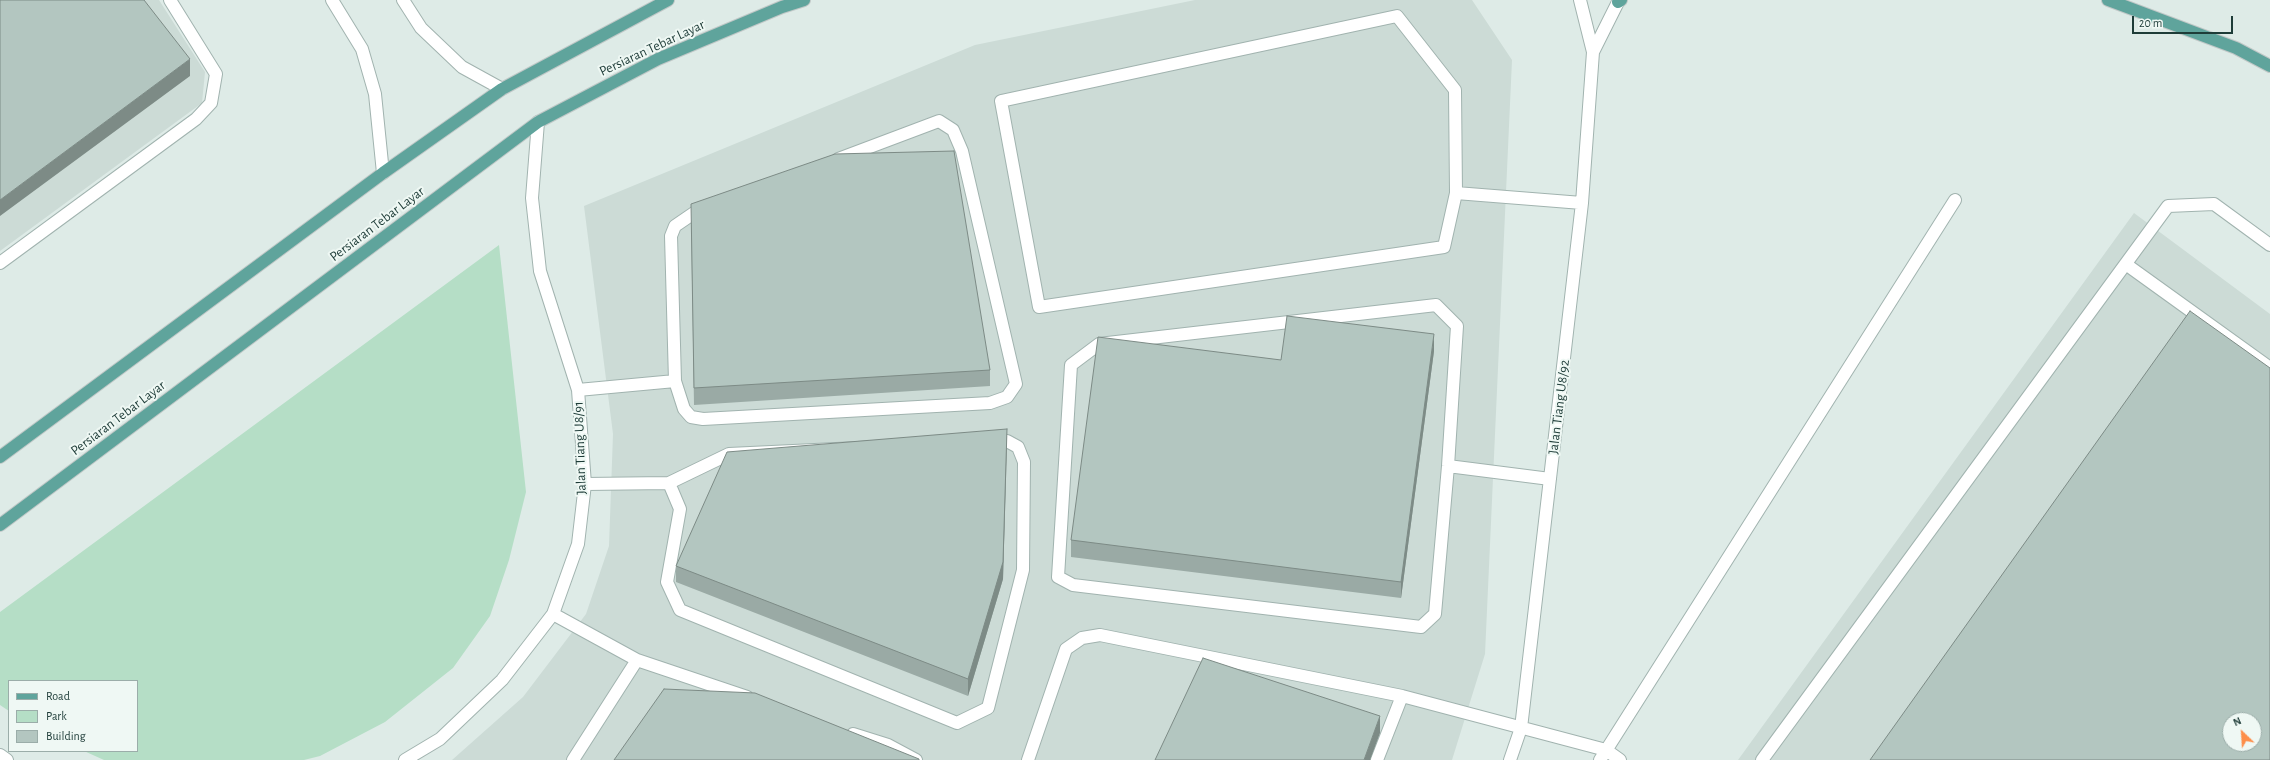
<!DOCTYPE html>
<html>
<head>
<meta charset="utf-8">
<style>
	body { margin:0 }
	#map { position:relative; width:2270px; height:760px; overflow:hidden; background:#deebe7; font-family:"Alegreya Sans",sans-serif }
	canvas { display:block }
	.legend { position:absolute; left:8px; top:680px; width:130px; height:72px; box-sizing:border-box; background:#eff8f4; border:1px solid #9bada9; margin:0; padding:5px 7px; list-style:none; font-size:12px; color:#1e3c38 }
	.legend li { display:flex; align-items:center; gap:8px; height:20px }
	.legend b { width:20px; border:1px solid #9bada9 }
	.north { position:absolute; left:2222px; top:712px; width:40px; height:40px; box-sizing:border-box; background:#eff8f4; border:1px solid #9bada9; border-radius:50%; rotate:335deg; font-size:11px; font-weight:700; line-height:16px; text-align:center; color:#1e3c38 }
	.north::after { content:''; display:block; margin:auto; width:14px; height:18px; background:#fd8e4a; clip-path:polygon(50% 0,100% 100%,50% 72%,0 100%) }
	.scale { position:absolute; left:2132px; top:16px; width:101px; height:18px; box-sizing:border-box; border:2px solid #1e3c38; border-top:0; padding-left:5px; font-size:12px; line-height:14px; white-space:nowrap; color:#1e3c38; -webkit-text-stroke:3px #eff8f4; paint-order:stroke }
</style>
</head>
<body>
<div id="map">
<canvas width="2270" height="760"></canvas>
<ul class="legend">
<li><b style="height:5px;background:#5fa49c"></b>Road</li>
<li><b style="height:11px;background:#b5dec6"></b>Park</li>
<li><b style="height:11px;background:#b3c6c0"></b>Building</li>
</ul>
<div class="north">N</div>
<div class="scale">20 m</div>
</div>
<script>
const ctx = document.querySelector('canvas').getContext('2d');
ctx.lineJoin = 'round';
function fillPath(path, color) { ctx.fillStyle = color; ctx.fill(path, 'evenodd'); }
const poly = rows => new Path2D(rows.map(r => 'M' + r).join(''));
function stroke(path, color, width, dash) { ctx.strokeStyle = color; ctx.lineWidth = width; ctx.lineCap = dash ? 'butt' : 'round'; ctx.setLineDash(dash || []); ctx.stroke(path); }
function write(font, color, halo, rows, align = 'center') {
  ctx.font = font + ' "Alegreya Sans",sans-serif'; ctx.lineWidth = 4; ctx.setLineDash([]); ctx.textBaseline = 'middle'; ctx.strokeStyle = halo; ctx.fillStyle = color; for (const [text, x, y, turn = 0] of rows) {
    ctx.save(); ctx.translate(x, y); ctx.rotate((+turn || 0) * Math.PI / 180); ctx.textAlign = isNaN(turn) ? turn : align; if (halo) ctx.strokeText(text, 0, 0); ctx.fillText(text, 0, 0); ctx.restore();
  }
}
fillPath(poly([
	[0,0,159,0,205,72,202,103,0,251],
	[1195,0,1472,0,1512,60,1485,654,1452,760,452,760,523,697,586,614,609,546,613,434,584,206,975,45],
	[2134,213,2270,314,2270,760,1738,760],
	[2230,720,2254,720,2254,744,2230,744]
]), '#ccdbd6');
fillPath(poly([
	[499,245,526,492,509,560,490,616,453,668,385,722,320,756,304,760,104,760,84,751,137,751,137,681,9,681,9,711,0,705,0,612]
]), '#b5dec6');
const minor = poly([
	[332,0,362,49,375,94,383,173],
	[403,0,421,28,462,67,502,89],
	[1593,52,1619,0],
	[1456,193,1444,247,1039,307,1001,101,1397,16,1455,90,1456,193,1582,203],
	[0,263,196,119,211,103,216,74,170,0],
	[2127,265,2270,368],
	[1436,305,1457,326,1448,466,1435,614,1421,627,1073,585,1058,577,1071,365,1099,344,1436,305],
	[675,381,671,236,675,226,694,213,705,209],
	[578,390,675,381,684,409,691,417,703,419,990,403,1007,397,1016,384,962,151,953,130,939,121,838,159],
	[1007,441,1018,447,1024,462,1023,570,988,708,957,723,680,610,667,582,680,509,669,483,729,454,1007,441],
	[1448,466,1550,479],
	[585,484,669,483],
	[553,614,637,660],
	[1402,696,1606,750,1620,760],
	[853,734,888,745,916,760],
	[0,755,7,760],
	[405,760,440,739,502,680,553,614,578,544,585,484,578,390,540,271,532,198,538,122],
	[573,760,637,660,747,697],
	[1028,760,1066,649,1082,638,1100,635,1402,696,1377,760],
	[1510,760,1521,728,1582,203,1593,52,1580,0],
	[1600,760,1955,200],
	[1762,760,2168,206,2214,204,2270,245]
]);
const major = poly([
	[2108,0,2236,48,2270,66],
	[1618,2,1621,0],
	[0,457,383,173,502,89,668,0],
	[0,525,538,122,658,59,782,7,804,0]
]);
stroke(minor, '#a1b3af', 14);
stroke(major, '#c0c8c7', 14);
stroke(minor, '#fff', 12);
stroke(major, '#5fa49c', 12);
fillPath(poly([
	[691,220,990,370,990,386,694,405],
	[1434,351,1401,598,1071,557,1071,540,1281,360],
	[1007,445,1003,579,968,696,676,582,676,566]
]), '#9aaaa5');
fillPath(poly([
	[190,59,190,76,0,216,0,200],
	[1434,334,1434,351,1401,598,1401,582],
	[1007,429,1003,579,968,696,968,679],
	[1380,716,1380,733,1370,760,1364,760]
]), '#7d8b86');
const building = poly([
	[0,0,144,0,190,59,0,200,0,0],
	[954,151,990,370,694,388,691,204,835,154,954,151],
	[2190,311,2270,368,2270,760,1870,760,2190,311],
	[2230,720,2254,720,2254,744,2230,744,2230,720],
	[1287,316,1434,334,1401,582,1071,540,1098,337,1281,360,1287,316],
	[1007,429,1003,562,968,679,676,566,727,452,1007,429],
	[1203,658,1380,716,1364,760,1155,760,1203,658],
	[664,689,755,693,919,759,919,760,614,760,664,689]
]);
fillPath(building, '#b3c6c0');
stroke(building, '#7d8b86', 1);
write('14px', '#1e3c38', '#eff8f4', [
	["Persiaran Tebar Layar",652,48,-25],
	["Persiaran Tebar Layar",377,224,-37],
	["Jalan Tiang U8/92",1559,407,-83],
	["Persiaran Tebar Layar",118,418,-37],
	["Jalan Tiang U8/91",580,448,-92]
]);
</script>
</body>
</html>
